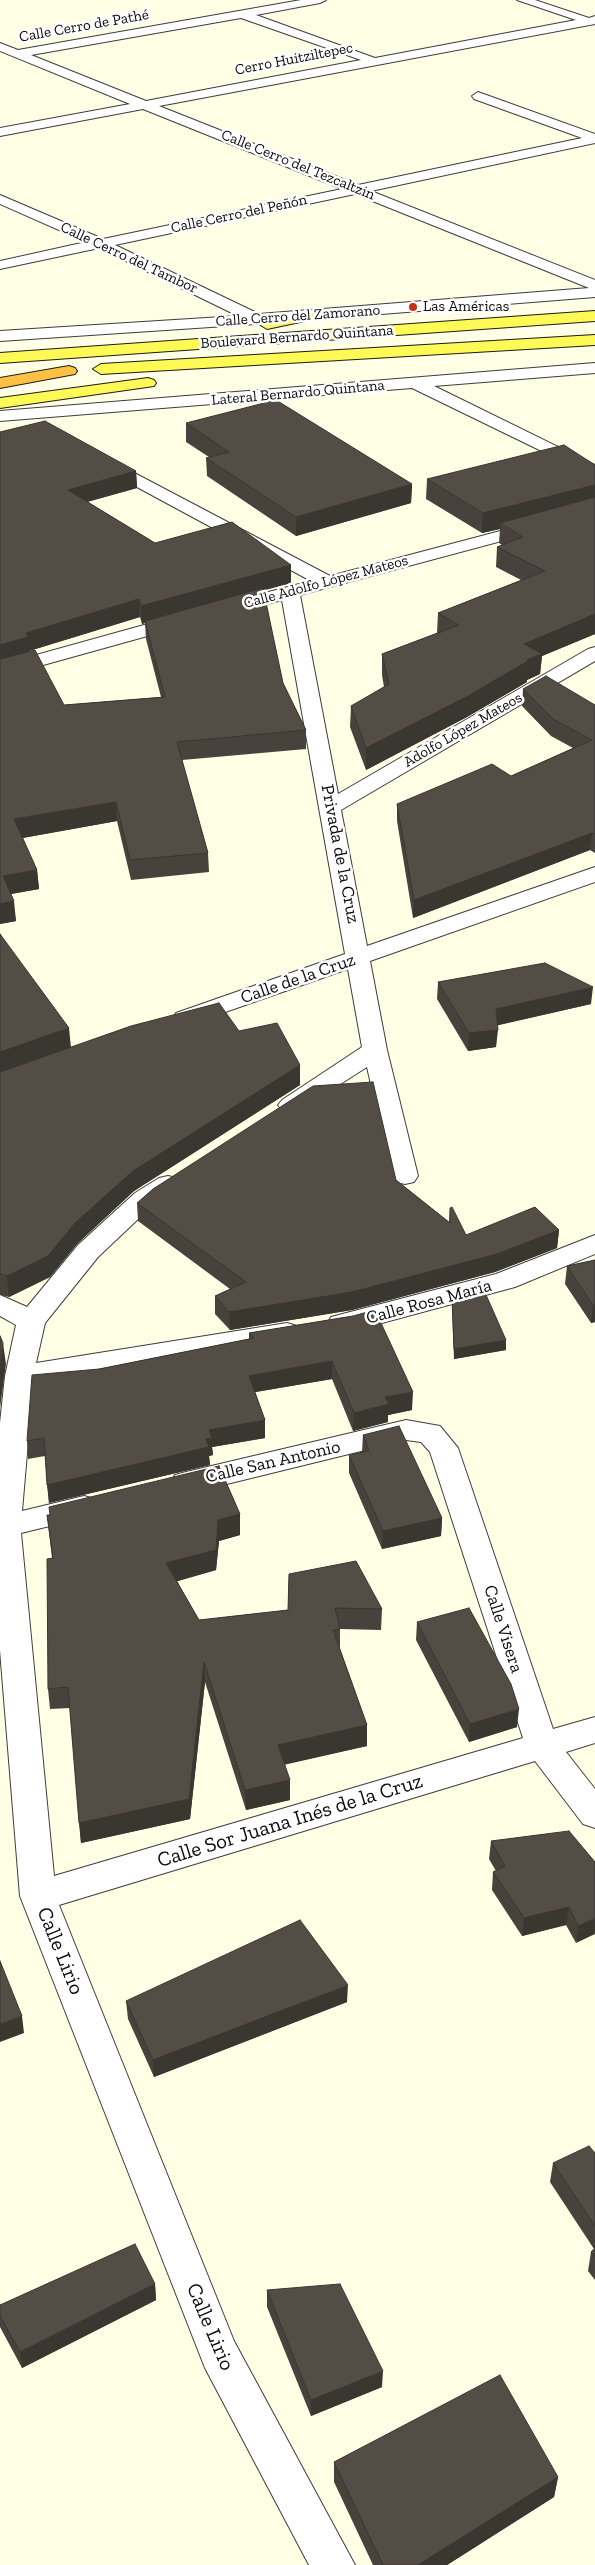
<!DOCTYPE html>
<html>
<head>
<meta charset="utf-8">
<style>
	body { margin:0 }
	canvas { display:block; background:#ffffe6 }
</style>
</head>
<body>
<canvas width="595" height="2565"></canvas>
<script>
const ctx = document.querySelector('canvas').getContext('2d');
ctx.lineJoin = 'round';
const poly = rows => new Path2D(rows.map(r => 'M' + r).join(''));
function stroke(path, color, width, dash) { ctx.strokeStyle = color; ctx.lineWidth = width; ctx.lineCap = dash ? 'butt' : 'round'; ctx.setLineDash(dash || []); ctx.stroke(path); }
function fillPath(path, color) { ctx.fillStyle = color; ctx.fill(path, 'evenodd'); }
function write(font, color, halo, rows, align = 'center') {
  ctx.font = font + ' "Zilla Slab",serif'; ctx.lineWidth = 5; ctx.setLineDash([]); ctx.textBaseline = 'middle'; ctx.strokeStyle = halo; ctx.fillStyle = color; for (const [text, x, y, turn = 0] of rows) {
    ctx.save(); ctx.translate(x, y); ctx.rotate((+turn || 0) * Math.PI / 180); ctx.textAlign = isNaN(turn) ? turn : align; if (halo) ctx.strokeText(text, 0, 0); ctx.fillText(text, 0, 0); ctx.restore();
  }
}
const minor = poly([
	[301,0,326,0,320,3,256,15,375,58,576,20,517,0,535,0,589,18,595,16,595,24,159,106,358,185,582,138,474,99,472,96,478,92,595,134,595,143,371,191,595,280,595,297,256,324,0,341,0,331,238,316,99,248,0,269,0,261,86,242,0,204,0,195,103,239,342,189,143,109,0,136,0,128,130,104,0,51,0,43,18,50,301,0],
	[241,18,361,60,146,101,31,55,241,18],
	[355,194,589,288,259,314,115,245,355,194],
	[595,363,595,373,434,386,595,465,595,477,412,388,0,421,0,411,595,363],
	[104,457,330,576,595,506,595,516,300,595,338,794,588,649,595,647,595,661,341,810,367,946,595,867,595,882,370,961,387,1050,418,1176,414,1182,405,1184,396,1182,392,1176,367,1067,300,1110,291,1113,282,1110,278,1105,282,1100,362,1047,348,969,194,1023,185,1025,176,1023,173,1018,176,1013,345,954,282,600,229,614,222,612,219,608,222,604,311,581,98,466,95,462,98,458,104,457],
	[180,615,187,617,190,621,187,625,0,677,0,665,180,615],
	[168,1176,177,1178,181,1184,177,1190,153,1205,98,1257,45,1323,36,1363,287,1323,297,1326,301,1333,297,1340,287,1343,33,1384,22,1511,84,1496,95,1499,99,1507,95,1515,21,1533,54,1876,523,1738,430,1452,421,1442,406,1440,186,1494,175,1491,171,1483,175,1475,186,1472,406,1420,440,1426,458,1448,553,1729,595,1717,595,1743,566,1752,595,1789,595,1828,583,1824,535,1761,59,1905,234,2341,355,2565,309,2565,205,2368,20,1896,0,1650,0,1423,5,1376,16,1325,0,1316,0,1295,27,1307,78,1245,135,1193,159,1178,168,1176],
	[595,1235,595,1254,515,1287,341,1334,331,1331,327,1324,331,1317,496,1274,595,1235]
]);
const major = poly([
	[319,309,327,314,324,317,267,329,259,324,267,319,319,309],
	[595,311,595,321,0,363,0,353,595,311],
	[595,335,595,345,101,374,93,369,101,364,595,335],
	[148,378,154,380,156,383,154,386,0,408,0,398,148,378]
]);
const highway = poly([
	[69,366,75,368,77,371,75,374,0,388,0,378,69,366]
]);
stroke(minor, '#3d3d3d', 2);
stroke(major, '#1b1b1b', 2);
stroke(highway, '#1b1b1b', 2);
fillPath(minor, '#fff');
fillPath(major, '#fff956');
fillPath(highway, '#ffc044');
fillPath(poly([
	[186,423,412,484,411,503,296,536,207,476,206,458,209,457,186,442],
	[0,432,136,471,137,488,87,502,155,543,291,565,291,583,263,590,283,683,306,730,306,749,182,760,208,853,209,872,131,880,117,821,23,838,37,870,39,889,11,894,16,921,0,924],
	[140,617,142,624,145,623,146,639,161,697,64,705,29,651],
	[595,465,595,634,542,656,540,674,527,680,527,682,467,717,366,770,350,727,351,706,384,687,382,675,382,654,437,633,438,613,521,580,496,567,497,547,502,545,499,543,500,529,482,533,426,499,427,479],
	[523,689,595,705,595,853,590,850,413,918,397,821,397,804,511,776,573,748,551,736,522,706],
	[0,934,71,1047,239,1031,300,1065,300,1085,134,1191,77,1244,50,1277,9,1297,0,1295],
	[438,982,591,1004,497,1025,496,1047,468,1051,437,999],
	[396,1180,449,1222,450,1208,466,1235,559,1230,557,1248,495,1272,352,1310,230,1330,215,1314,215,1296,230,1289,138,1221,137,1203],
	[595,1260,595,1322,591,1323,565,1284,567,1266],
	[452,1297,506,1350,454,1359,452,1306],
	[353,1316,412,1410,388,1415,388,1422,353,1431,332,1379,255,1392,265,1420,265,1438,212,1447,213,1455,209,1456,210,1465,49,1503,45,1456,28,1459,27,1441,99,1369,249,1339,249,1333],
	[363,1435,442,1518,441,1536,382,1549,349,1473,349,1455,362,1452],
	[240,1514,240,1535,219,1541,216,1570,177,1581,199,1620,288,1610,289,1574,382,1609,381,1630,340,1629,340,1649,367,1725,367,1746,285,1764,290,1800,246,1810,205,1682,190,1819,81,1843,70,1708,50,1709,48,1689,52,1558,47,1515],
	[417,1622,517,1727,469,1742,416,1640],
	[491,1841,595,1862,576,1943,566,1925,522,1936,492,1890,493,1872,496,1871,489,1859],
	[126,2001,347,2002,154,2077,128,2019],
	[595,2153,595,2280,588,2271,591,2252,594,2249,550,2182,553,2163],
	[155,2284,156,2300,22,2368,0,2327,0,2305],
	[267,2290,382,2387,311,2416,267,2307],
	[334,2462,558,2477,554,2497,447,2565,373,2565,334,2482]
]), '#47423b');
fillPath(poly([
	[136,471,137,488,69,507,68,490],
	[412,484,411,503,296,536,296,517],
	[595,485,595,499,500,523,500,529,482,533,483,513],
	[291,565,291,583,145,623,145,621,145,623,142,624,141,606],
	[139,599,140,617,29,651,30,655,0,663,0,645,26,633],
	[595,614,595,634,542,656,540,674,527,680,527,682,467,717,366,770,366,748,524,644],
	[116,802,117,821,16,839,14,819],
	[592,833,590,850,413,918,414,900],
	[37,870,39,889,5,895,3,876],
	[14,901,16,921,0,924,0,904],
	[593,987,591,1004,495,1026,496,1009],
	[69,1028,71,1048,0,1073,0,1052],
	[498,1030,496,1047,468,1051,469,1033],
	[300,1065,300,1085,134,1191,77,1244,50,1277,9,1297,7,1276,75,1223,133,1171],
	[559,1230,557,1248,495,1272,352,1310,230,1330,229,1312],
	[595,1304,595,1322,591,1323,593,1305],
	[506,1340,506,1350,454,1359,454,1349],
	[3,1343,6,1364,0,1408,0,1369],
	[332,1361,332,1379,250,1393,249,1376],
	[413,1392,412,1410,388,1415,388,1422,353,1431,354,1413,385,1397],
	[265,1420,265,1438,212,1447,213,1455,209,1456,210,1465,49,1503,47,1485,206,1439,209,1430],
	[240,1514,240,1535,219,1541,216,1570,168,1584,166,1563,218,1520],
	[442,1518,441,1536,382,1549,383,1531],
	[204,1662,205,1682,190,1819,81,1843,79,1823],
	[519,1709,517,1727,469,1742,470,1724],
	[367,1725,367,1746,279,1766,278,1745],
	[290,1780,290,1800,246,1810,245,1790],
	[569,1907,566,1925,522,1936,524,1918],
	[595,1918,595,1934,576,1943,578,1926],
	[348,1985,347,2002,154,2077,153,2060],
	[22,2016,24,2033,0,2042,0,2024],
	[155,2284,156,2300,22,2368,20,2352],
	[383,2371,382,2387,311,2416,311,2400],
	[558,2477,554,2497,447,2565,418,2565]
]), '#3a3630');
const building = poly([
	[276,400,412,484,296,517,206,458,229,452,186,423,276,400],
	[45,421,136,471,68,490,155,543,232,522,291,565,141,606,139,599,26,633,28,637,0,645,0,432,45,421],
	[564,445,595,465,595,485,483,513,427,479,564,445],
	[595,497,595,614,524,644,542,654,527,660,528,661,468,696,366,748,351,706,389,684,382,654,459,625,438,613,545,571,497,547,523,537,500,523,595,497],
	[263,588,283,683,306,730,177,742,208,853,130,860,116,802,14,819,37,870,3,876,14,901,0,904,0,659,35,650,64,705,165,697,145,621,263,588],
	[546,676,595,705,595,834,592,833,414,900,397,804,492,764,511,776,592,740,553,719,523,689,546,676],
	[0,934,69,1028,0,1052,0,934],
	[545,963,593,987,496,1009,498,1030,469,1033,438,982,545,963],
	[219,1003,239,1031,277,1023,300,1065,133,1171,75,1223,48,1256,7,1276,0,1274,0,1072,131,1026,219,1003],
	[373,1082,396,1180,450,1223,450,1208,452,1207,466,1235,535,1207,559,1230,497,1254,352,1292,229,1312,215,1296,246,1282,137,1203,153,1189,313,1086,373,1082],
	[595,1260,595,1304,593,1305,567,1266,595,1260],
	[483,1288,506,1340,454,1349,452,1297,483,1288],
	[375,1310,413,1392,385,1397,389,1404,354,1413,332,1361,249,1376,265,1420,209,1430,212,1438,206,1439,209,1447,47,1485,44,1438,27,1441,32,1375,99,1369,254,1338,249,1333,353,1316,375,1310],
	[0,1336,3,1343,0,1369,0,1336],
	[399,1426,442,1518,383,1531,349,1455,369,1451,363,1435,399,1426],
	[219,1466,240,1514,218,1520,216,1550,166,1563,199,1620,288,1610,289,1574,356,1561,382,1609,335,1608,340,1629,333,1630,367,1725,278,1745,290,1780,245,1790,204,1662,189,1799,79,1823,68,1687,48,1689,47,1559,53,1558,47,1515,50,1515,49,1507,219,1466],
	[469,1608,511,1684,519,1709,470,1724,417,1622,469,1608],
	[569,1831,595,1862,595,1918,578,1926,569,1907,524,1918,493,1872,505,1866,491,1841,569,1831],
	[300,1920,348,1985,153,2060,126,2001,300,1920],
	[0,1961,22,2016,0,2024,0,1961],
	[589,2146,595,2153,595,2226,553,2163,589,2146],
	[135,2244,155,2284,20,2352,0,2316,0,2305,135,2244],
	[595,2248,595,2257,591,2252,595,2248],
	[340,2284,383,2371,311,2400,267,2290,340,2284],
	[500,2375,558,2477,418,2565,383,2565,334,2462,500,2375]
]);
fillPath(building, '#534d45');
stroke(building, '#3a3630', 1);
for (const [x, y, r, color] of [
	[413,307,5,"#c63115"]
]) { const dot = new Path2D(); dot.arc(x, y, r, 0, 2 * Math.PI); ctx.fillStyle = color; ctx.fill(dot); stroke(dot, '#fff', 2); }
write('15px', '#0a0a0a', '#fff', [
	["Calle Cerro de Pathé",84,26,-10],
	["Cerro Huitziltepec",294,59,-11],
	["Calle Cerro del Tezcaltzin",298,165,22],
	["Calle Cerro del Peñón",239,214,-12],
	["Calle Cerro del Tambor",129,258,25],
	["Calle Cerro del Zamorano",298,316,-4],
	["Boulevard Bernardo Quintana",297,337,-4],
	["Lateral Bernardo Quintana",298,393,-5],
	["Calle Adolfo López Mateos",326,582,-15],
	["Adolfo López Mateos",463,730,-30]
]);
write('15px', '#0a0a0a', '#fff', [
	["Las Américas",423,307]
], 'left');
write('18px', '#0a0a0a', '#fff', [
	["Privada de la Cruz",340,854,79],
	["Calle de la Cruz",298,979,-19],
	["Calle Rosa María",429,1302,-15],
	["Calle San Antonio",273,1462,-13],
	["Calle Visera",503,1629,72]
]);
write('21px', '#0a0a0a', '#fff', [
	["Calle Sor Juana Inés de la Cruz",290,1821,-17],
	["Calle Lirio",60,1951,68],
	["Calle Lirio",210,2327,67]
]);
</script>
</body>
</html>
